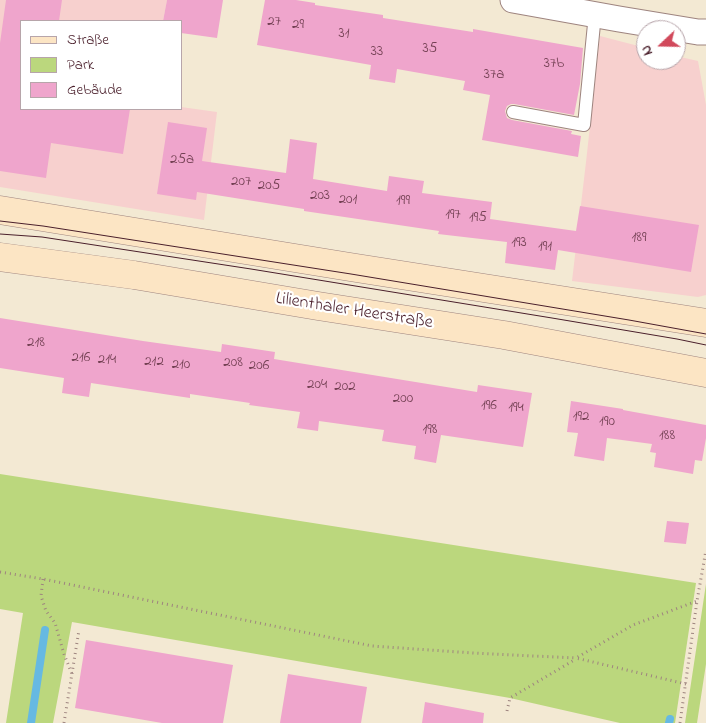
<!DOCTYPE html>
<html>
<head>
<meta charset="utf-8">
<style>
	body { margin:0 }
	#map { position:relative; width:706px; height:723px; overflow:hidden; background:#f3e9d3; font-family:"Indie Flower",sans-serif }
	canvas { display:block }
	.legend { position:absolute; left:20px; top:20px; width:162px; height:90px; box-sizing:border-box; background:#fff; border:1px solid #b7a5aa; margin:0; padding:6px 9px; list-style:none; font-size:15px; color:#4a1f2b }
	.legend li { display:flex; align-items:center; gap:10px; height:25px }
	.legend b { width:25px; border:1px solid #b7a5aa }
	.north { position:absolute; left:636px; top:20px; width:50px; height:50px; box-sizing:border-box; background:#fff; border:1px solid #b7a5aa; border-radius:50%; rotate:249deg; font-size:14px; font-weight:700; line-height:20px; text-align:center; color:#4a1f2b }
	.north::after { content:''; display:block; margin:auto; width:18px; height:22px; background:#d1495b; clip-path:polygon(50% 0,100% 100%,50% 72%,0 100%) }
</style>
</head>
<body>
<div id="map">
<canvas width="706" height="723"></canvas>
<ul class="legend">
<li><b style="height:6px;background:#fce5c4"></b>Straße</li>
<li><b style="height:14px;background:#bbd77d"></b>Park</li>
<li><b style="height:14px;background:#efa5cc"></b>Gebäude</li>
</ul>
<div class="north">N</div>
</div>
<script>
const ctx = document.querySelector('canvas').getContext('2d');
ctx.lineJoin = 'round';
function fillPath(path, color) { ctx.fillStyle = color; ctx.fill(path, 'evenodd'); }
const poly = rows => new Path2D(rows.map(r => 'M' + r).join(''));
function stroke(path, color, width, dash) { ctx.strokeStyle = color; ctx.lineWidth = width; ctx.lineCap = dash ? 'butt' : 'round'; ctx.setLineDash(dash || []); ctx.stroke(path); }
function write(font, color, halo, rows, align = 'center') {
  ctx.font = font + ' "Indie Flower",sans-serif'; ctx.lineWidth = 4.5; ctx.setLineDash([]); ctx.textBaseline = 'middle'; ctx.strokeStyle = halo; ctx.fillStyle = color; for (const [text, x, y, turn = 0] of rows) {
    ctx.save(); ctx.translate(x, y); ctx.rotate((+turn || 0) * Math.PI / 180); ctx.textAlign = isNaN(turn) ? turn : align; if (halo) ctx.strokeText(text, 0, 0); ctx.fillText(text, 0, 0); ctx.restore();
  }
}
fillPath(poly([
	[0,0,167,0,163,21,21,21,21,109,181,109,181,107,217,112,204,220,0,187],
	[600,36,646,48,646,60,676,60,676,56,698,61,706,105,706,295,698,297,572,281,586,162]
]), '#f7d0ce');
fillPath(poly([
	[0,474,696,583,675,723,620,723,510,698,72,622,53,723,6,723,23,613,0,609],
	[706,584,706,664,697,723,685,723]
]), '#bbd77d');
stroke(poly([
	[31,723,45,630],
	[669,723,670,719]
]), '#66b9e2', 8);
fillPath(poly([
	[6,0,62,0,59,21,21,21,21,109,130,109,123,154,51,143,46,178,0,171,0,43],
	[167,0,223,0,217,38,181,33,181,21,163,21],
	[265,0,296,0,315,3,315,5,383,15,383,18,473,32,473,29,583,48,580,84,574,115,514,104,511,104,507,106,505,111,507,118,512,120,572,131,571,134,581,136,578,157,482,140,490,95,463,90,465,81,397,69,395,83,369,79,371,65,257,45],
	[168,122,207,128,202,161,286,173,290,139,317,143,313,179,387,191,389,176,424,181,422,193,492,202,490,219,576,231,580,206,699,225,691,272,558,250,555,270,505,263,507,242,438,234,439,231,304,211,304,209,197,192,196,200,157,194],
	[0,318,143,341,221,352,222,344,275,352,274,359,477,392,478,385,532,393,523,447,441,435,436,463,414,459,416,446,382,441,384,430,319,421,318,431,297,428,300,412,249,405,250,403,190,394,190,398,91,383,89,397,62,393,64,378,0,368],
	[571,401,623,409,623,410,706,425,706,438,702,461,695,460,693,474,654,467,656,453,650,452,652,444,607,438,604,461,574,456,578,433,567,432],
	[667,521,689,523,686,544,664,542],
	[86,640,233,665,223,723,162,723,75,708],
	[288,674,367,687,361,723,280,723],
	[425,702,484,713,483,723,422,723]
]), '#efa5cc');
const lane = poly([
	[513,112,584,125,595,14]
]);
const street = poly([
	[513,0,619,19,698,32,706,32]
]);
const secondary = poly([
	[0,210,350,267,706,323],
	[0,257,134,275,318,306,504,335,706,373]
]);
stroke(lane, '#9e847f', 14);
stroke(street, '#9e847f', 27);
stroke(secondary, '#9e847f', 29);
stroke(poly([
	[0,572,43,579,372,646,473,653,576,658],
	[43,579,41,596,46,611,55,623,64,654,72,674],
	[686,684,576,658,633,625,697,601],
	[507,711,510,698,576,659],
	[64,723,79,630],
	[680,723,697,601,706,550]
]), '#9e847f', 3, [1, 4]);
stroke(lane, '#fff', 12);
stroke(street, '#fff', 25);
stroke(secondary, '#fce5c4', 28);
stroke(poly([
	[0,221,43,226,351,274,629,320,706,334],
	[0,234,42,237,251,269,552,318,677,339,706,345]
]), '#4a1f2b', 1);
write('15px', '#734053', null, [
	["27",274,23],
	["29",298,26],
	["31",344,35],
	["35",430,50],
	["33",377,53],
	["37b",554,65],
	["37a",494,76],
	["25a",182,161],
	["207",241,183],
	["205",269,187],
	["203",320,197],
	["201",348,201],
	["199",403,202],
	["197",453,216],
	["195",478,219],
	["189",639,239],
	["193",519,244],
	["191",545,248],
	["218",36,344],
	["216",81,359],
	["214",107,361],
	["212",154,363],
	["208",233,364],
	["210",181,366],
	["206",259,367],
	["204",317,386],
	["202",345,388],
	["200",403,400],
	["196",489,407],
	["194",516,409],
	["192",581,418],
	["190",607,423],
	["198",430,431],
	["188",667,437]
]);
write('18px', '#4a1f2b', '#fff', [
	["Lilienthaler Heerstraße",354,312,9]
]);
</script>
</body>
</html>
